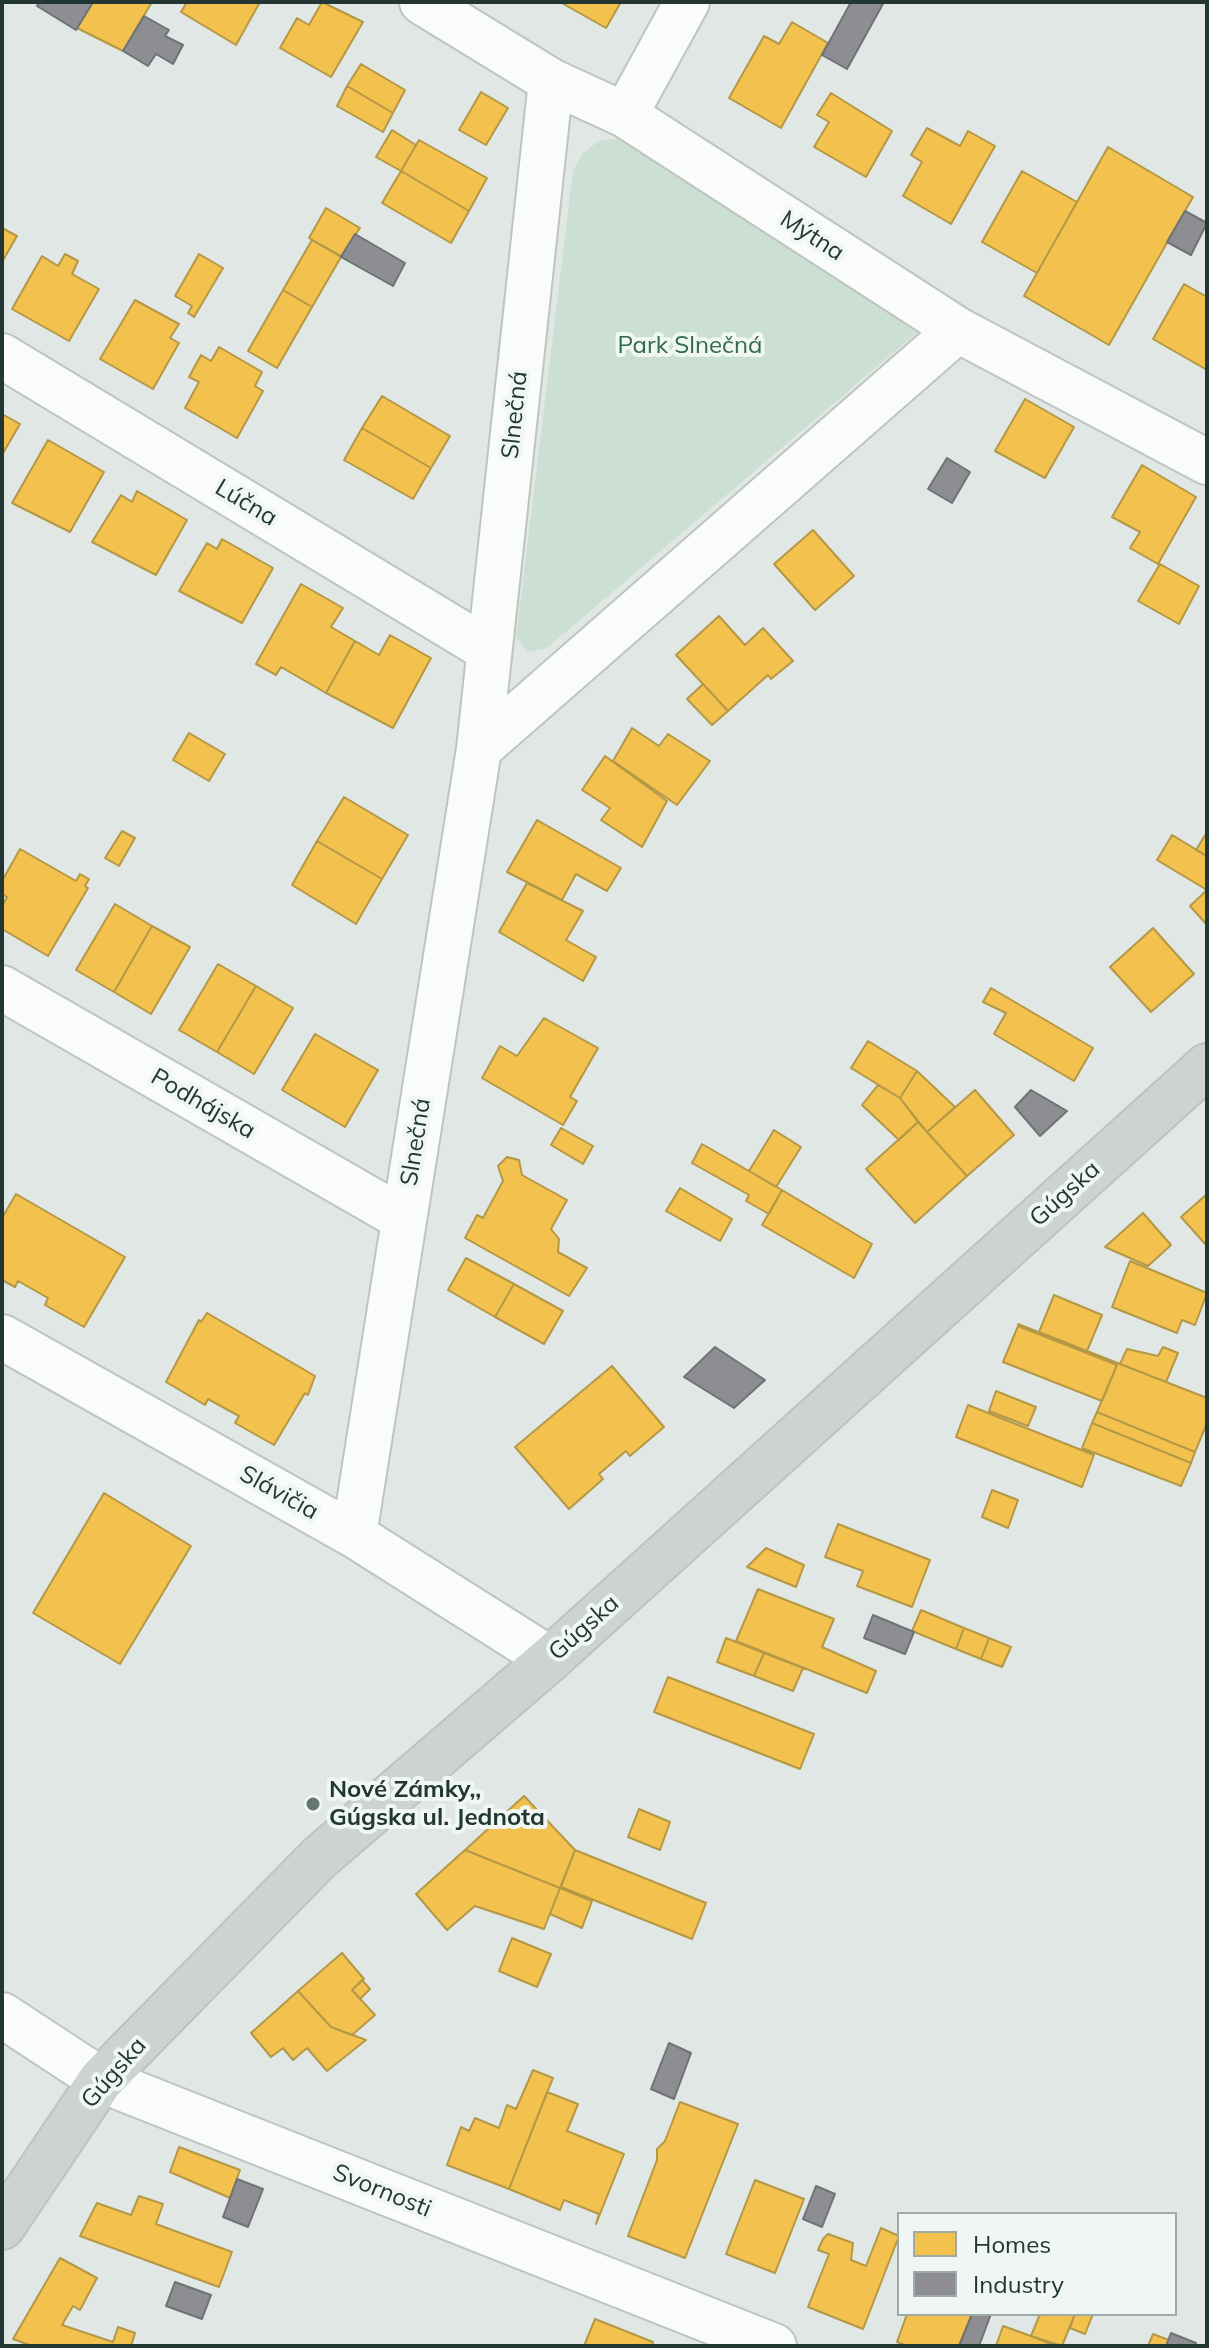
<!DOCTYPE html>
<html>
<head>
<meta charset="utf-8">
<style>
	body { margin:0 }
	#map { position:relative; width:1209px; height:2348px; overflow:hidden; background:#e1e7e4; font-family:Mulish,sans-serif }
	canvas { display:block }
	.frame { position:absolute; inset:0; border:4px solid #223733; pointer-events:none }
	.legend { position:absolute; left:897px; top:2212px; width:280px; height:104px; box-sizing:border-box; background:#eff6f3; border:2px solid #9daaa6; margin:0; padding:10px 14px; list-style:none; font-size:24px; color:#223733 }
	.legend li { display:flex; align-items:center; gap:16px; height:40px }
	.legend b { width:40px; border:2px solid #9daaa6 }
</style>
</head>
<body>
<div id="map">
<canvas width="1209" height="2348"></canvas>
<div class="frame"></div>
<ul class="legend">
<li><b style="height:22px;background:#f2c14e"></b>Homes</li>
<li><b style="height:22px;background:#8d8d92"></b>Industry</li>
</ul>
</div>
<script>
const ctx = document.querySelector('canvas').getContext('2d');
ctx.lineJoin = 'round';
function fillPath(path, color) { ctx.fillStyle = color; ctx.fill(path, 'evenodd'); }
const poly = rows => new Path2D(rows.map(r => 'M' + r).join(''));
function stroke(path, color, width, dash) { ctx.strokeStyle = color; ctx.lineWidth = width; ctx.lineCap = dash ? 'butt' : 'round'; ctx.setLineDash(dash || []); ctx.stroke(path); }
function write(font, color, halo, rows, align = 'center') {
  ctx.font = font + ' Mulish,sans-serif'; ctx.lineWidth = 8; ctx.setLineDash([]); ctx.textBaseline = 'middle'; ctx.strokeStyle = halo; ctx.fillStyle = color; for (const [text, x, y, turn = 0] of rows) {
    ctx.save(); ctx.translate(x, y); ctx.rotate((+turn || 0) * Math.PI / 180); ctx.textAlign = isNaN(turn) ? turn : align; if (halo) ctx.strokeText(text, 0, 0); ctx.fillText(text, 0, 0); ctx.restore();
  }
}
fillPath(poly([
	[620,139,921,329,547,648,528,652,516,638,573,171,582,154,600,140]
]), '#ccdfd3');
const homes = poly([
	[93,2,152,2,123,51,77,28,93,2],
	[187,2,260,2,236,45,181,12,187,2],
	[322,2,363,22,331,77,280,48,297,18,309,25,322,2],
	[560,2,621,2,606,28,560,2],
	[792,22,828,43,781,128,729,98,764,36,779,44,792,22],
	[361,64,405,90,393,113,347,86,361,64],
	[347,86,393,113,383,132,337,106,347,86],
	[481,92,508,108,486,145,459,130,481,92],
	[831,93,892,131,866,177,814,147,829,122,817,115,831,93],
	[927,128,960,146,968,131,995,146,951,224,903,196,922,162,911,155,927,128],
	[392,130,416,145,401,171,376,157,392,130],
	[419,140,487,178,469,211,401,171,419,140],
	[1108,147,1193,197,1109,345,1024,296,1108,147],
	[401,171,469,211,451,243,382,203,401,171],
	[1022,171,1077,202,1037,273,982,242,1022,171],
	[326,208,360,228,341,256,309,238,326,208],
	[2,228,17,236,2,262,2,228],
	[312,240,341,257,312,307,283,290,312,240],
	[65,254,78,261,72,274,99,289,69,341,12,309,42,256,58,266,65,254],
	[199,254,223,268,194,317,188,313,192,306,175,296,199,254],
	[1184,284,1207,297,1207,370,1153,339,1184,284],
	[283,290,312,307,277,368,248,351,283,290],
	[135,300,179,324,170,338,179,343,153,389,100,359,135,300],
	[219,347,262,372,255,386,263,391,237,438,185,408,199,382,189,377,201,355,211,361,219,347],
	[382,396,450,436,431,468,362,428,382,396],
	[1025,399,1074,427,1045,478,995,451,1025,399],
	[2,414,20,424,2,455,2,414],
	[362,428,431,468,413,499,344,460,362,428],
	[48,440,104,472,70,532,12,503,48,440],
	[1142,465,1196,497,1158,564,1130,548,1140,532,1112,517,1142,465],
	[137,491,187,520,156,575,92,542,121,495,132,502,137,491],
	[813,530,854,576,815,610,774,564,813,530],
	[222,539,273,568,242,623,179,591,207,543,217,549,222,539],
	[1160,564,1199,586,1179,624,1138,601,1160,564],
	[301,584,343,608,331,627,355,641,326,693,281,667,276,675,256,664,301,584],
	[719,616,745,645,763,628,793,661,771,679,768,675,728,711,676,655,719,616],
	[390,635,431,658,393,728,326,693,355,641,379,655,390,635],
	[703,684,728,711,712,725,687,699,703,684],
	[632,728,659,746,668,734,710,761,677,805,613,761,632,728],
	[189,733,225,754,209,781,173,760,189,733],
	[605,756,667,801,642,847,601,820,610,808,582,790,605,756],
	[344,797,408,835,382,879,317,841,344,797],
	[537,820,621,868,607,891,576,874,562,900,507,872,537,820],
	[122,831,135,838,119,866,105,858,122,831],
	[1207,832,1207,856,1196,850,1207,832],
	[1172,835,1207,856,1207,890,1157,860,1172,835],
	[317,841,382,879,356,924,292,885,317,841],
	[20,849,76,881,80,874,89,879,85,886,88,888,48,956,2,929,2,906,7,897,2,894,2,881,20,849],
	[527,883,583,911,566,940,596,957,583,981,499,932,527,883],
	[1207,890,1207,925,1190,906,1207,890],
	[115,904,152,926,114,992,76,970,115,904],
	[152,926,190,947,151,1014,114,992,152,926],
	[1153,928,1194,974,1151,1012,1110,967,1153,928],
	[218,964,256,986,217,1052,179,1030,218,964],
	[256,986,293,1008,254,1074,217,1052,256,986],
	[991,988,1093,1048,1074,1081,994,1034,1006,1013,983,1002,991,988],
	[544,1018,598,1048,570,1097,577,1101,563,1125,482,1078,500,1046,517,1056,544,1018],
	[315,1034,378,1070,345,1127,282,1090,315,1034],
	[868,1041,917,1071,900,1098,851,1068,868,1041],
	[917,1071,955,1107,927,1132,900,1098,917,1071],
	[878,1085,900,1098,918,1122,899,1140,862,1105,878,1085],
	[975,1090,1014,1135,967,1176,927,1132,975,1090],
	[918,1122,967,1176,915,1223,866,1169,918,1122],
	[561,1128,593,1146,583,1164,551,1145,561,1128],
	[774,1130,801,1147,776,1187,749,1171,774,1130],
	[702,1144,782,1190,769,1214,746,1201,749,1195,692,1163,702,1144],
	[507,1157,519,1160,522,1175,567,1200,551,1229,559,1239,558,1252,587,1268,569,1296,465,1238,477,1215,483,1218,503,1181,498,1166,507,1157],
	[680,1188,732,1219,720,1241,666,1211,680,1188],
	[782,1190,872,1244,854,1278,762,1225,782,1190],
	[16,1194,125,1257,84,1327,45,1305,48,1298,18,1281,15,1287,2,1280,2,1218,16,1194],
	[1207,1194,1207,1246,1181,1217,1207,1194],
	[1143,1213,1171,1245,1148,1266,1105,1247,1143,1213],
	[466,1258,514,1284,495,1317,448,1290,466,1258],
	[1130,1261,1207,1293,1195,1325,1182,1320,1177,1333,1112,1307,1130,1261],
	[514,1284,563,1311,544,1344,495,1317,514,1284],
	[1054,1295,1102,1315,1087,1351,1039,1332,1054,1295],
	[207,1313,315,1376,308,1395,305,1393,274,1445,235,1423,239,1416,208,1399,205,1405,166,1382,199,1320,201,1322,207,1313],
	[1018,1324,1207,1398,1207,1423,1195,1452,1097,1412,1117,1365,1018,1324],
	[1018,1326,1117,1365,1102,1401,1003,1362,1018,1326],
	[1163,1347,1178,1353,1166,1382,1120,1364,1127,1349,1158,1356,1163,1347],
	[612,1366,664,1427,630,1456,626,1451,599,1474,603,1479,569,1509,515,1447,612,1366],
	[996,1391,1036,1407,1028,1426,989,1411,996,1391],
	[968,1405,1094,1455,1082,1487,956,1437,968,1405],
	[1097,1412,1195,1452,1191,1463,1092,1423,1097,1412],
	[1092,1423,1191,1463,1181,1486,1082,1448,1092,1423],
	[992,1490,1018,1500,1008,1528,982,1517,992,1490],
	[104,1493,191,1546,120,1664,33,1613,104,1493],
	[838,1524,930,1560,912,1607,857,1586,863,1571,825,1557,838,1524],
	[766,1548,804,1565,796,1587,747,1567,766,1548],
	[758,1589,834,1619,822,1647,876,1671,867,1693,736,1641,758,1589],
	[921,1610,964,1628,956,1649,912,1631,921,1610],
	[964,1628,989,1638,981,1659,956,1649,964,1628],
	[726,1638,764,1653,754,1676,717,1662,726,1638],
	[989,1638,1011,1647,1002,1667,981,1659,989,1638],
	[764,1653,803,1668,793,1691,754,1676,764,1653],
	[668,1677,814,1734,800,1769,654,1712,668,1677],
	[524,1796,575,1850,560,1888,465,1850,524,1796],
	[639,1809,670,1822,660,1850,628,1837,639,1809],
	[465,1850,560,1888,544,1929,475,1906,447,1930,416,1894,465,1850],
	[575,1850,706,1903,692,1939,561,1887,575,1850],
	[560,1888,592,1901,582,1928,550,1914,560,1888],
	[512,1938,551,1954,537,1987,499,1971,512,1938],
	[342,1953,364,1979,352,1990,375,2015,352,2035,331,2027,298,1991,342,1953],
	[362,1980,370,1989,360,1999,352,1990,362,1980],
	[298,1991,331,2027,366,2040,327,2071,307,2048,293,2060,283,2048,271,2057,251,2033,298,1991],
	[533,2070,553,2078,509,2189,447,2165,461,2127,469,2131,475,2118,499,2128,507,2105,516,2109,533,2070],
	[547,2092,578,2104,567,2131,624,2154,596,2224,599,2214,564,2200,560,2210,509,2189,547,2092],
	[680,2102,738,2124,685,2258,628,2236,657,2160,657,2149,665,2141,680,2102],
	[179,2147,240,2170,230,2198,170,2172,179,2147],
	[755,2180,804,2199,775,2273,726,2254,755,2180],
	[139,2196,163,2204,156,2224,232,2252,219,2287,80,2236,97,2203,131,2215,139,2196],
	[881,2228,899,2236,863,2329,808,2307,829,2254,818,2250,823,2239,828,2234,853,2243,851,2260,866,2266,881,2228],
	[60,2258,97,2278,80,2310,73,2306,62,2325,113,2342,118,2327,135,2333,131,2346,32,2346,13,2339,60,2258],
	[907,2314,972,2314,959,2346,908,2346,897,2342,907,2314],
	[1040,2314,1075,2314,1062,2346,1031,2336,1040,2314],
	[1075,2314,1093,2314,1085,2334,1070,2328,1075,2314],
	[595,2319,653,2342,652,2346,584,2346,595,2319],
	[1003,2326,1031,2336,1056,2346,996,2346,1003,2326],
	[1153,2334,1169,2340,1166,2346,1148,2346,1153,2334]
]);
fillPath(homes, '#f2c14e');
stroke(homes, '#b49846', 2);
const industry = poly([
	[39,2,93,2,76,30,37,6,39,2],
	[851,2,884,2,847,69,822,55,851,2],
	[144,16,169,30,165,36,183,45,173,64,156,54,148,66,123,51,144,16],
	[1185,211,1207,223,1191,255,1167,242,1185,211],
	[355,234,405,263,393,286,341,257,355,234],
	[947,458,970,472,952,503,928,489,947,458],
	[1031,1090,1067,1111,1040,1136,1015,1107,1031,1090],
	[715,1347,765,1380,734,1408,684,1377,715,1347],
	[873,1615,914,1632,905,1654,864,1638,873,1615],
	[669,2043,691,2053,674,2099,651,2089,669,2043],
	[237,2179,263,2189,248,2227,223,2217,237,2179],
	[816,2186,835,2194,822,2227,803,2219,816,2186],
	[175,2282,211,2295,202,2319,166,2306,175,2282],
	[972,2314,991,2314,979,2346,959,2346,972,2314],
	[1171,2333,1196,2343,1195,2346,1166,2346,1171,2333]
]);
fillPath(industry, '#8d8d92');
stroke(industry, '#6d7376', 2);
const minor = poly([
	[422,2,551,81,625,115,958,330,1207,462],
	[625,115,687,2],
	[2,356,489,650],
	[479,749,958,330],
	[2,988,404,1219],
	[2,1337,354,1535,550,1659],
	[354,1535,479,749,551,81],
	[2,2015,101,2080,774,2346]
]);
const major = poly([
	[2,2227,101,2080,319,1858,550,1659,1207,1066]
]);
stroke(minor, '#bec4c1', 48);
stroke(major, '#bcc3c1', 48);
stroke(minor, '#fafbfb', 44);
stroke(major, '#cdd3d2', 44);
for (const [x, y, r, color] of [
	[313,1804,8,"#657571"]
]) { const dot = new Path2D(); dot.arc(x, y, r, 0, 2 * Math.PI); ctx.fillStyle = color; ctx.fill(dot); stroke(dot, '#eff6f3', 3); }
write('24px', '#223733', '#eff6f3', [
	["Mýtna",812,236,33],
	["Slnečná",515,415,-84],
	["Lúčna",246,503,31],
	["Podhájska",203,1104,30],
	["Slnečná",416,1142,-81],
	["Gúgska",1065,1194,-42],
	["Slávičia",279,1493,29],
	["Gúgska",584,1628,-42],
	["Gúgska",114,2073,-49],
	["Svornosti",382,2191,22]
]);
write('24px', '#31694b', '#eff6f3', [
	["Park Slnečná",690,346]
]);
write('bold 24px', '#223733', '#eff6f3', [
	["Nové Zámky,,",329,1790],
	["Gúgska ul. Jednota",329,1818]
], 'left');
</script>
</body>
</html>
